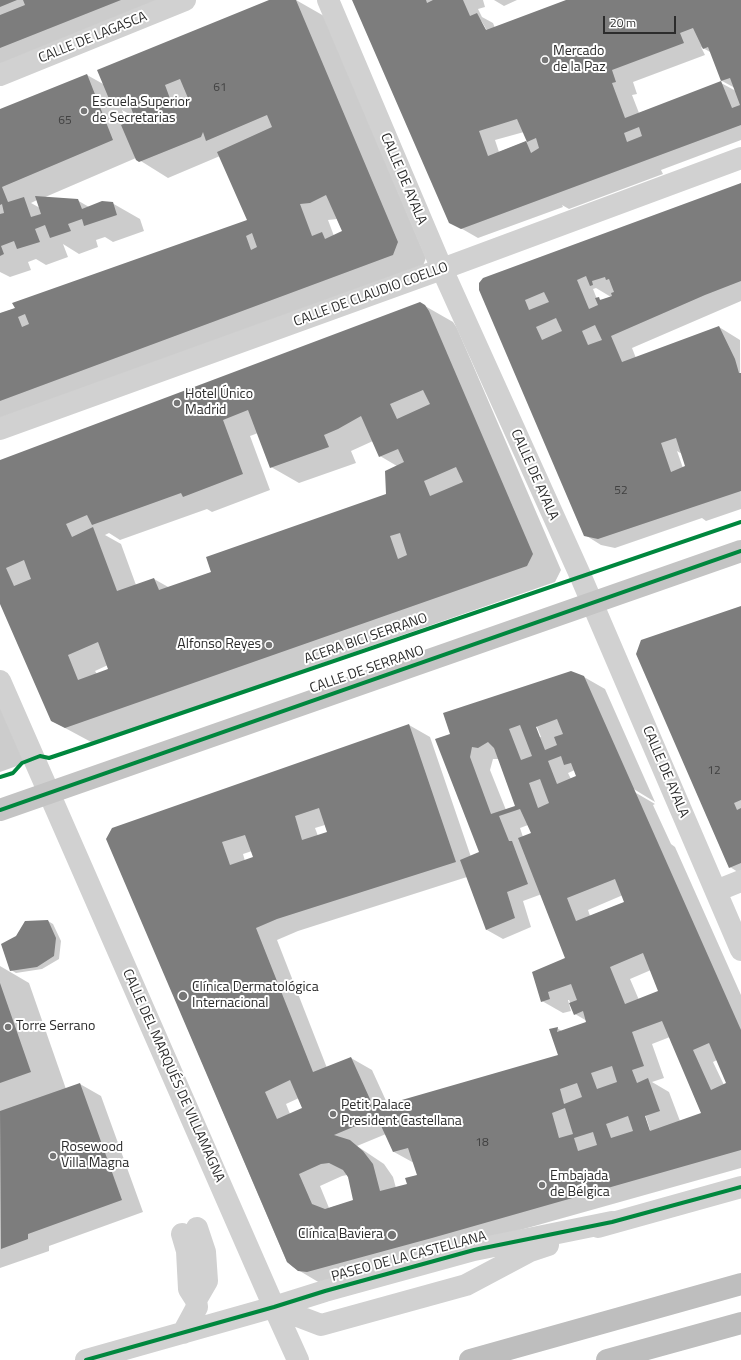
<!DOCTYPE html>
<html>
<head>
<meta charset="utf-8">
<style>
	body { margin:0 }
	#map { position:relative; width:741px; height:1360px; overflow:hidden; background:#fff; font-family:"Titillium Web",sans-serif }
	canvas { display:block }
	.scale { position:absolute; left:603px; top:16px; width:73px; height:18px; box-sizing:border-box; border:2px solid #2c2c2c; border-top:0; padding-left:5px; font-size:12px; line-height:14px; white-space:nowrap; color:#2c2c2c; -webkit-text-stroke:3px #fff; paint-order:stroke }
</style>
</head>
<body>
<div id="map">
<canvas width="741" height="1360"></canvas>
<div class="scale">20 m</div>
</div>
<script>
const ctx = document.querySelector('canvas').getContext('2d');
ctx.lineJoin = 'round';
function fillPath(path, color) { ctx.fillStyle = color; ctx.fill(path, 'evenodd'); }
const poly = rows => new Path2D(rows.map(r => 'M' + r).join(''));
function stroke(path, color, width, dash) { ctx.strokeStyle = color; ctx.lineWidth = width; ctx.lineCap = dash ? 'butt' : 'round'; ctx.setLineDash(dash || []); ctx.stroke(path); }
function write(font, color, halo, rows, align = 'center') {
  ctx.font = font + ' "Titillium Web",sans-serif'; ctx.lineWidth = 4; ctx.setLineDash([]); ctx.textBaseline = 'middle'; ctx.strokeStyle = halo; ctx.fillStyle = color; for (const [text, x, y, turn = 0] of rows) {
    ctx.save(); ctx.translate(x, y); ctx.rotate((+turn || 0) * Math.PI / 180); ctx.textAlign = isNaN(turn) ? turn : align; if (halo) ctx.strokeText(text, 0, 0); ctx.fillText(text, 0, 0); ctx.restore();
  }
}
fillPath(poly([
	[0,0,188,0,0,76],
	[271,0,296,0,324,16,426,258,421,271,0,427,0,314,248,221,220,156,168,178,136,158,43,198,77,200,89,207,112,203,140,219,144,231,113,242,105,237,96,240,98,247,79,254,63,244,68,257,46,265,36,259,28,262,31,270,10,277,0,272,0,110,87,75,105,85],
	[122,110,138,119,127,123],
	[37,200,40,208,31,203],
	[337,219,343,232,334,236,328,220],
	[353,0,483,0,485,7,478,9,482,17,493,23,495,28,569,0,741,0,741,140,661,170,663,174,569,209,562,205,563,207,478,238,450,222],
	[478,18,482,22,489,34],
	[701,47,712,53,722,81,735,88,736,91,721,83,639,113,632,95,637,94,633,82,705,55],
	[524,132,527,141,499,152,495,140],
	[494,0,517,0,504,6],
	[741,184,741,301,632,348,636,358,719,327,740,340,741,509,706,521,702,518,615,548,601,545,585,535,480,290],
	[596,288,611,297,602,300,597,299,593,289],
	[677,451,682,454,687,467,683,468],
	[425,306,453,322,457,328,561,570,555,582,93,743,52,721,0,601,0,461],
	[258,433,271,467,299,483,356,463,351,451,373,441,380,456,397,466,387,495,212,572,170,588,154,579,136,585,121,544,105,535,109,533,120,540,207,509,212,512,270,490,250,436],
	[108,665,110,669,97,674,95,671],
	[741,607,741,874,730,867],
	[584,677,605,689,655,802,632,788,631,790,655,804,653,805,671,844,675,847,741,995,741,1168,328,1284,320,1283,293,1267,287,1262,107,839,409,725,430,737,471,857,482,853,451,735],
	[535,722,541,737,539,737,533,723],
	[493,759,499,759,517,806,506,810,490,770],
	[575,770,578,777,571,779,568,773],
	[325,825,328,833,318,836,315,828],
	[528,825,533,833,523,837,520,828],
	[252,851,254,858,245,861,243,854],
	[467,877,487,930,503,939,531,927,523,901,542,894,566,959,542,1001,563,1013,571,1011,568,1000,569,1000,575,1014,587,1021,588,1023,563,1032,557,1028,550,1030,559,1056,388,1105,372,1070,351,1058,327,1068,277,940,298,931],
	[623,895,625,902,590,916,588,910],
	[651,970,660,991,639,1000,630,979],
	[670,1037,702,1114,680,1121,669,1092,652,1082,664,1078,652,1044],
	[717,1060,728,1083,724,1085,713,1062],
	[299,1098,303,1109,290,1114,286,1104],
	[642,1111,644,1111,650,1130,648,1130],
	[386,1134,394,1152,414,1163,418,1176,409,1184,396,1188,393,1177,384,1164,357,1146],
	[347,1175,351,1184,355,1200,329,1208,320,1186,342,1176],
	[0,701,28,762,0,772],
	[48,921,53,924,61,941,59,959,42,969,16,973,11,970],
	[0,966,29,983,66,1089,80,1084,101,1096,143,1212,49,1246,49,1251,0,1268]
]), '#0003');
fillPath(poly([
	[0,0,17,0,0,7],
	[23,0,121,0,0,48,0,15,25,5],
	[269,0,296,0,398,242,393,255,0,401,0,313,15,308,12,303,247,220,217,152,272,127,267,115,206,141,203,132,201,137,139,162,136,160,121,125,135,119,128,99,112,106,97,70],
	[180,79,188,98,172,104,165,85],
	[326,195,342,231,325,239,322,232,312,236,300,204,310,203],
	[252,233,257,247,251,250,246,236],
	[25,314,29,324,22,327,18,317],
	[352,0,426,0,427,3,433,0,463,0,470,16,477,13,486,30,566,0,741,0,741,125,461,229,449,223],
	[693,28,703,49,708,47,721,81,730,78,740,105,732,108,721,81,625,118,612,83,616,82,612,70,684,43,680,33],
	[517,119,527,142,536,138,539,148,531,153,526,141,488,156,479,131],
	[639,127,642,136,627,142,624,133],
	[87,74,113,140,2,187,8,202,24,197,31,217,41,214,35,196,78,199,82,209,102,201,113,202,117,215,84,226,82,219,68,224,71,231,50,238,45,225,35,229,40,242,17,249,14,241,1,246,4,254,0,256,0,214,4,213,2,204,0,205,0,109],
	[741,183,741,281,705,295,611,336,622,362,719,326,735,359,739,373,741,373,741,491,598,539,584,536,479,290,479,283,483,278],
	[586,276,590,286,593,285,592,281,605,277,606,280,609,279,614,292,611,293,612,296,600,300,599,297,595,298,598,305,589,309,577,280],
	[544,292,549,302,529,310,525,300],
	[556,318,562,331,542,340,536,327],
	[595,325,602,340,588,345,582,331],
	[676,438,685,466,671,472,661,443],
	[420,302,425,305,429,311,533,554,527,566,65,728,51,721,0,604,0,460],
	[423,390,430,404,397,419,390,404],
	[248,410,270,468,329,447,324,435,338,429,361,416,379,457,398,449,404,462,385,471,386,494,206,557,211,572,159,590,154,578,117,591,93,527,72,537,66,524,87,515,92,525,181,493,183,497,243,474,223,420],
	[456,467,463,482,430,496,424,481],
	[400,533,407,555,398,559,390,536],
	[24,560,31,579,14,586,6,568],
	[98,642,108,669,78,680,68,655],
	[741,606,741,800,734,803,737,810,741,808,741,863,729,868,636,654,641,640],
	[571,671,584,676,741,1030,741,1150,432,1238,307,1272,298,1271,287,1262,106,839,112,828,409,724,456,862,277,919,256,928,313,1072,351,1057,374,1108,558,1055,549,1029,558,1027,557,1032,586,1022,583,1011,574,1015,569,1003,577,1000,571,984,548,992,550,999,541,1002,532,972,565,958,518,838,531,833,520,809,499,816,509,841,512,841,528,884,507,892,515,918,486,930,460,860,479,852,435,739,450,734,443,713],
	[557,719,563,734,554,737,557,745,545,750,536,727],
	[520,725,532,756,521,760,509,729],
	[488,742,494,748,515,806,491,814,470,757,472,747,478,748],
	[561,756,564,765,571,763,576,776,557,784,548,761],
	[540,779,549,803,538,808,529,783],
	[319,808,327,832,302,840,295,816],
	[245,835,253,857,230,865,222,842],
	[615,879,624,902,576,921,567,898],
	[643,953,658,991,625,1004,610,967],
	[662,1021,701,1113,650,1131,645,1116,660,1111,648,1078,637,1083,632,1070,644,1066,632,1032],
	[709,1043,726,1083,711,1090,693,1050],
	[612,1066,617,1082,597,1089,591,1073],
	[290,1080,302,1108,277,1119,265,1092],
	[577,1083,582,1097,564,1104,560,1089],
	[565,1108,573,1134,559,1138,552,1113],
	[628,1116,633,1131,611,1138,606,1124],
	[377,1117,393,1152,408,1148,417,1175,405,1178,407,1184,380,1191,373,1164,363,1151,350,1140,334,1135],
	[593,1132,597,1145,578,1151,574,1138],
	[329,1163,343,1170,348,1177,353,1200,325,1209,312,1204,299,1174,321,1164],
	[48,920,56,938,54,956,37,967,10,971,1,944,16,936,25,921],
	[0,983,31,1072,0,1083],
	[80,1083,122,1200,28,1234,28,1239,1,1249,0,1111]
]), '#7d7d7d');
stroke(poly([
	[328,0,442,269,581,577,741,950],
	[0,75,185,0],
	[0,429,442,269,741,158],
	[0,681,274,1307,298,1360],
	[716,891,741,881],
	[598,1227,741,1187],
	[182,1234,187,1251,189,1289,196,1300,197,1307,183,1333],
	[196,1300,207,1281,205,1252,197,1228],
	[274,1307,321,1325,466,1285,530,1251,548,1245],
	[86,1360,274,1307,325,1291,474,1250,612,1222]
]), '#d1d1d1', 22);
stroke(poly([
	[0,810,741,551]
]), '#c4c4c4', 22);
stroke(poly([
	[470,1360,741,1284],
	[607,1360,741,1323]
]), '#bebebe', 22);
stroke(poly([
	[0,777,13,773,22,763,40,756,49,758,88,745,741,522],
	[0,810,741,551],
	[86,1360,274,1307,325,1291,474,1250,612,1222,741,1187]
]), '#00873e', 4);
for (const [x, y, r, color] of [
	[545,60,4,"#767676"],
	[84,111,4,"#767676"],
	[177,403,4,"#767676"],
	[269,645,4,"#767676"],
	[183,996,5,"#767676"],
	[8,1027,4,"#767676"],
	[333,1114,4,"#767676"],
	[53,1156,4,"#767676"],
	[542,1185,4,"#767676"],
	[392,1235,5,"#767676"]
]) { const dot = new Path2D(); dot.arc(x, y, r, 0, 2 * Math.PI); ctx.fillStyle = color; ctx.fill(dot); stroke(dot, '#fff', 1.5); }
write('12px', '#404040', null, [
	["61",220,88],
	["65",65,121],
	["52",621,491],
	["12",714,771],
	["18",482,1143]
]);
write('14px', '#2c2c2c', '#fff', [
	["CALLE DE LAGASCA",93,38,-22],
	["CALLE DE AYALA",403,179,67],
	["CALLE DE CLAUDIO COELLO",371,295,-20],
	["CALLE DE AYALA",534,475,66],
	["ACERA BICI SERRANO",366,639,-19],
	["CALLE DE SERRANO",367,670,-19],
	["CALLE DE AYALA",665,772,67],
	["CALLE DEL MARQUÉS DE VILLAMAGNA",173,1076,66],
	["PASEO DE LA CASTELLANA",409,1257,-15]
]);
write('14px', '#2c2c2c', '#fff', [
	["Mercado",553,52],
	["de la Paz",553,68],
	["Escuela Superior",92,103],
	["de Secretarias",92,119],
	["Hotel Único",185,395],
	["Madrid",185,411],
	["Alfonso Reyes",261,645,"right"],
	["Clínica Dermatológica",192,988],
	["Internacional",192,1004],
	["Torre Serrano",16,1027],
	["Petit Palace",341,1106],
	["President Castellana",341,1122],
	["Rosewood",61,1148],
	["Villa Magna",61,1164],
	["Embajada",550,1177],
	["de Bélgica",550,1193],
	["Clínica Baviera",383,1235,"right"]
], 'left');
</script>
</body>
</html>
